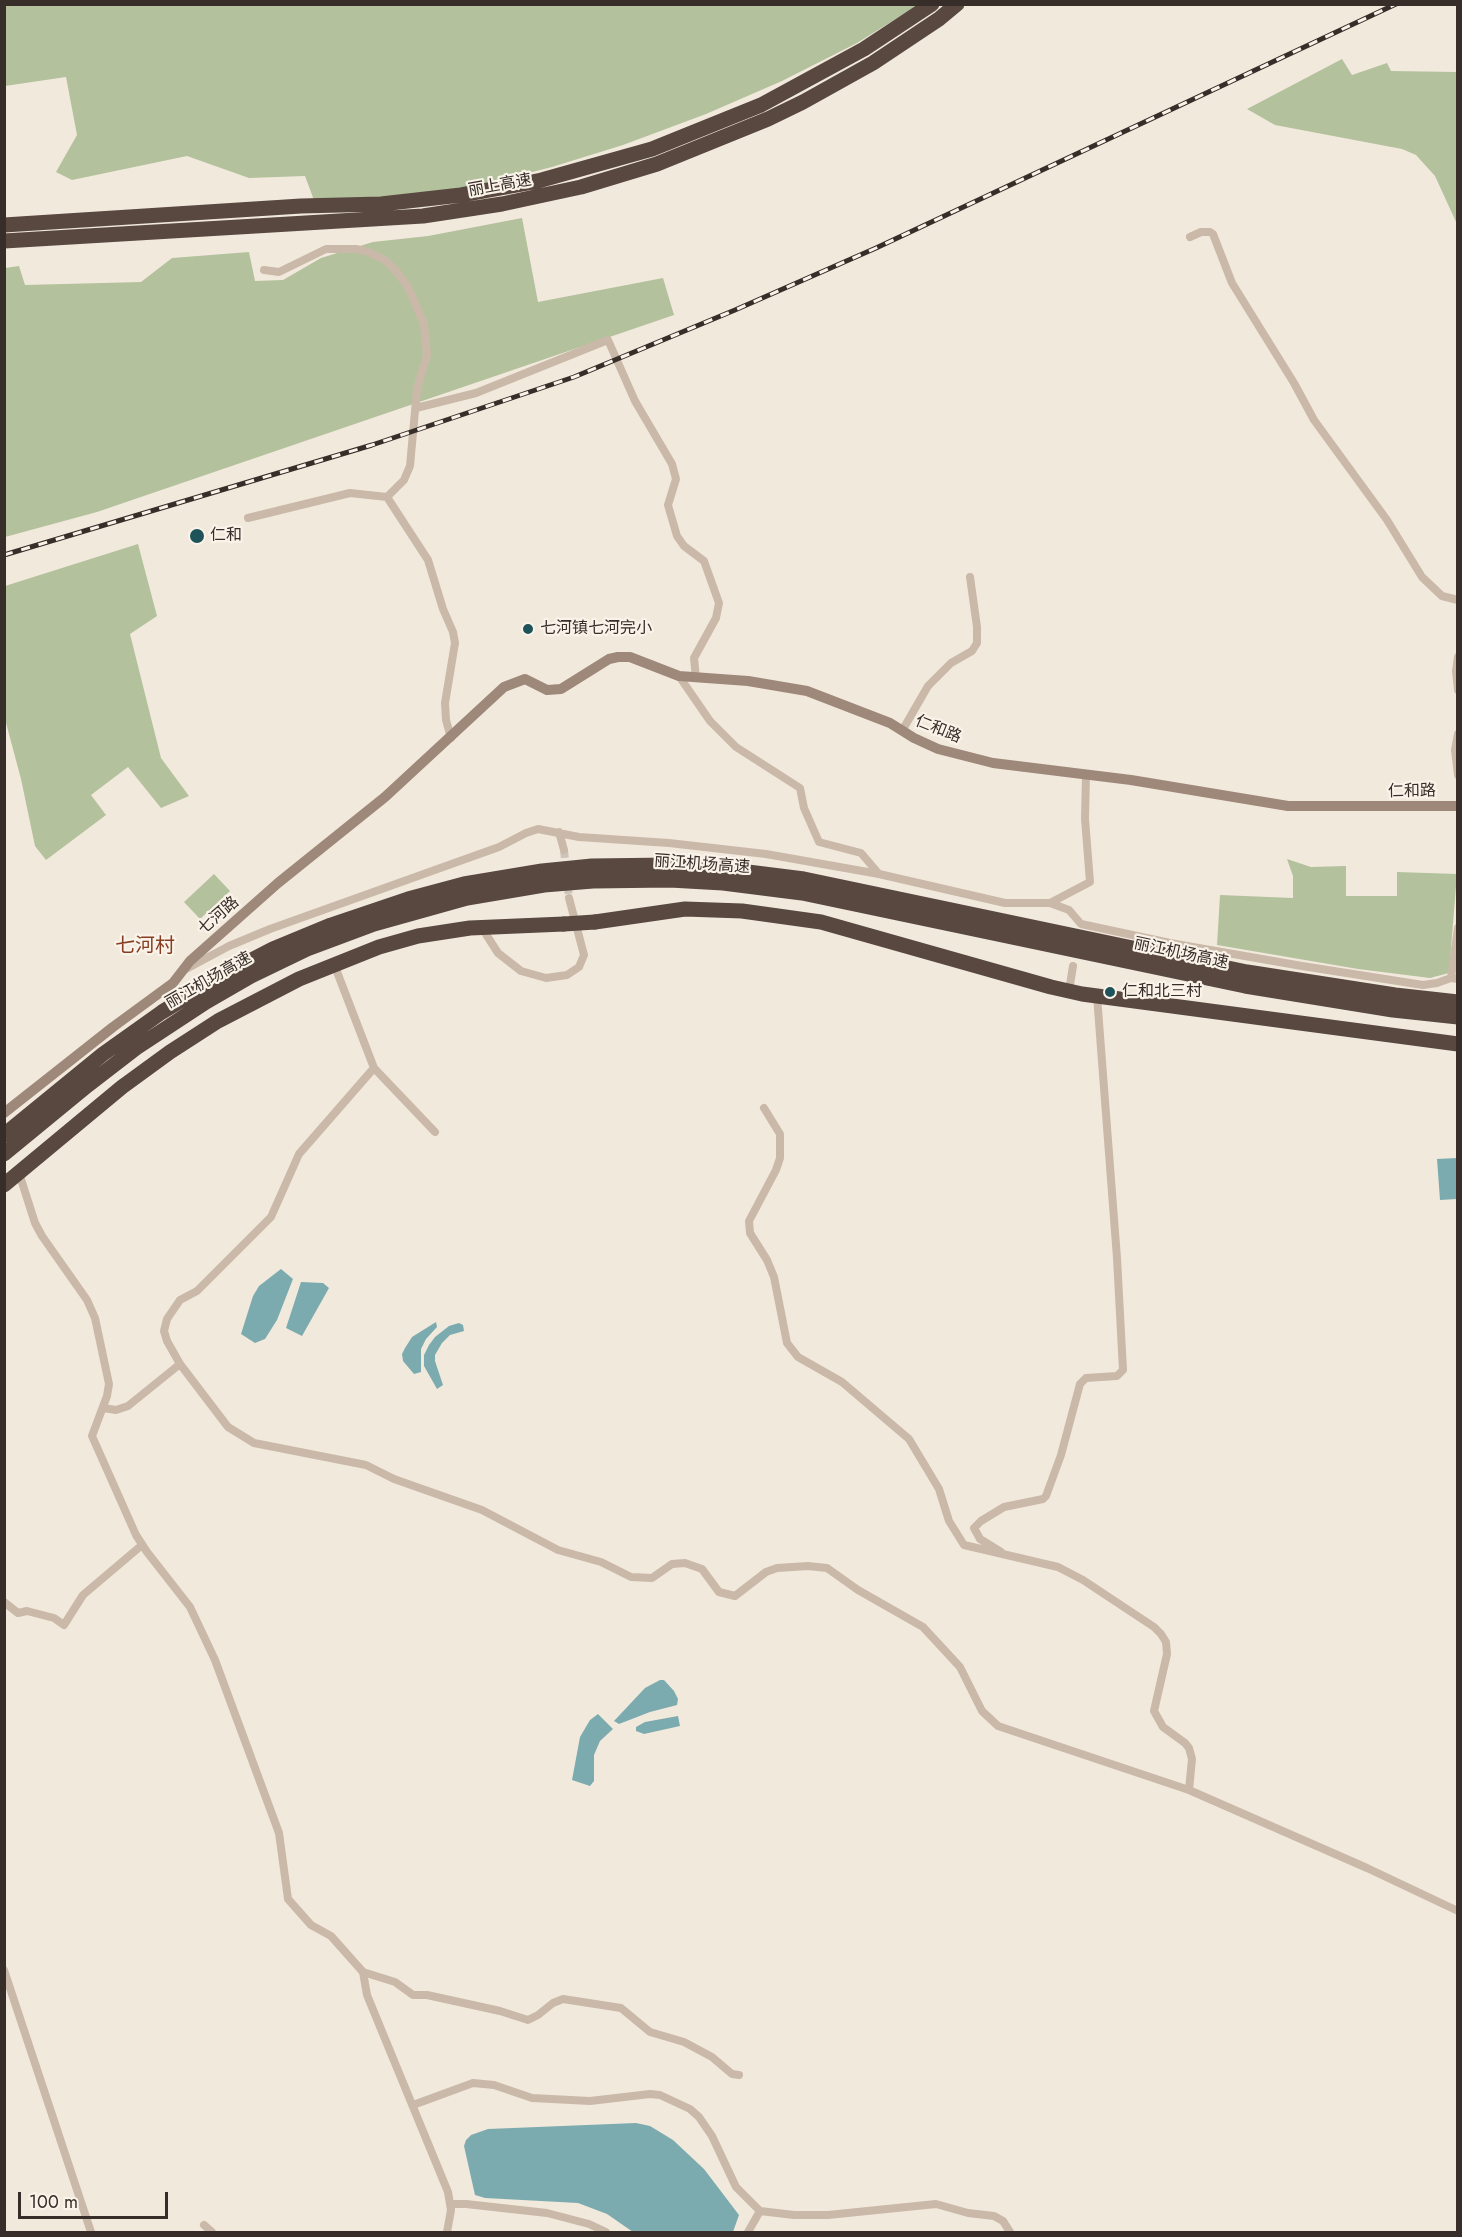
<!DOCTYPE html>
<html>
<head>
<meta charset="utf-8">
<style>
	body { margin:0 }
	#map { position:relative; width:1462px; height:2237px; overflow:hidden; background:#f2e9dd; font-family:Jost,sans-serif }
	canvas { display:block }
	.frame { position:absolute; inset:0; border:6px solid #372e29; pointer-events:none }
	.scale { position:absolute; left:18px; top:2192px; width:150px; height:27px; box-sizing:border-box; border:3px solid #372e29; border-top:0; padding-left:8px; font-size:18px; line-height:21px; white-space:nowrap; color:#372e29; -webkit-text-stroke:4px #faf3e9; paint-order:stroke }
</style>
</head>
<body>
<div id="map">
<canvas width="1462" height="2237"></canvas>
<div class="frame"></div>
<div class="scale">100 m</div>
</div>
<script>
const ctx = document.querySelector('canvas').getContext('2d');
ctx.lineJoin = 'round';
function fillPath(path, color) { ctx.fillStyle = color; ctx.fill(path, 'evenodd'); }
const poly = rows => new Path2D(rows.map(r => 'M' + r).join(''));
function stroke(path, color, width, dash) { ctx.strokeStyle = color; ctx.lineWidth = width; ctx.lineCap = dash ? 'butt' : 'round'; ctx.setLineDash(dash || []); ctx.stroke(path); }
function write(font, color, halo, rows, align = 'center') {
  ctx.font = font + ' Jost,"Noto Sans SC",sans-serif'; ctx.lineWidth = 4.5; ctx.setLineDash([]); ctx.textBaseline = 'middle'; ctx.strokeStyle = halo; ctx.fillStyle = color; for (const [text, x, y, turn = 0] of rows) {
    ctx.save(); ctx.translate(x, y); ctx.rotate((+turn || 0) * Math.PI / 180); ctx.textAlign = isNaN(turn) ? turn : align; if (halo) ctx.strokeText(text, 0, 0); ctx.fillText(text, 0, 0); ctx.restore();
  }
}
fillPath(poly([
	[4,5,918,5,857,43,782,81,706,114,623,145,552,167,493,182,427,194,315,203,305,176,249,178,187,156,72,180,56,172,77,135,66,77,5,86],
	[1342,59,1352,75,1387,63,1391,71,1457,72,1457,224,1435,176,1416,155,1402,149,1275,125,1247,109],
	[522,218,538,302,663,278,674,315,97,512,5,537,5,268,19,266,25,285,141,282,172,258,249,252,255,281,283,280,321,258,373,242,428,236],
	[138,544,157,616,130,634,161,758,189,796,161,808,128,767,91,795,106,815,46,860,35,846,21,779,5,719,5,586],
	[1287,859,1311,867,1346,866,1346,896,1397,896,1397,872,1457,874,1449,973,1430,978,1358,969,1217,945,1220,895,1293,898,1293,876],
	[214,874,230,891,200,919,184,902]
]), '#b4c19d');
fillPath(poly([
	[1457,1158,1457,1199,1440,1200,1437,1159],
	[281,1269,293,1279,277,1320,265,1339,255,1343,241,1334,253,1296,259,1286],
	[301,1282,323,1283,329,1288,302,1336,286,1328],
	[436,1322,437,1327,426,1339,421,1349,421,1372,414,1374,403,1361,402,1354,405,1348,412,1337],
	[459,1323,463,1325,464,1331,450,1335,442,1343,435,1355,435,1361,443,1385,437,1389,424,1366,424,1355,429,1345,435,1337,449,1326],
	[660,1680,664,1680,674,1691,678,1699,677,1705,650,1712,619,1724,614,1721,645,1688],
	[598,1714,613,1729,600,1741,594,1755,594,1781,590,1786,572,1780,580,1737,590,1720],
	[678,1716,680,1726,644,1734,636,1731,636,1727,645,1722],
	[636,2123,650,2126,673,2140,704,2169,739,2215,733,2232,633,2232,607,2214,578,2203,485,2198,475,2195,464,2146,466,2140,471,2135,488,2129]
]), '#7cabaf');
stroke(poly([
	[564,850,569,898]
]), '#cdc4b9', 8, [8, 4]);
stroke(poly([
	[1190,237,1201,232,1210,232,1213,234,1232,283,1294,383,1314,420,1387,520,1422,577,1442,596,1458,600],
	[264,270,279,272,326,249,356,249,366,251,385,260,396,271,408,287,424,324,427,355,417,389,410,466,404,480,387,497],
	[416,408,476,393,608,340,635,401,672,464,676,479,668,505,677,536,684,546,704,561,719,603,716,618,694,658,696,678],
	[248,518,350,493,387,497,428,560,443,609,453,632,455,643,445,703,446,720,451,738],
	[1458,657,1456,671,1458,690],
	[679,676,710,721,736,747,800,788,804,808,819,842,861,853,879,874],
	[902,731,928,686,951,663,972,651,977,643,977,627,970,577],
	[1458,734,1455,750,1458,775],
	[559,832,564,850],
	[1050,903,1090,882,1085,819,1086,774],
	[482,928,498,953,521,971,546,978,567,975,579,967,584,955,569,898],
	[334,964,374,1068,435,1132],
	[186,969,229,946,270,929,499,847,526,833,538,829,579,837,669,843,766,854,879,874,1005,903,1050,903,1069,910,1081,924,1170,943,1302,966,1423,985,1437,983,1451,978,1458,979],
	[1451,978,1458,928],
	[1069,991,1073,966],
	[374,1068,299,1154,271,1217,197,1291,180,1300,167,1319,164,1331,167,1341,180,1364,228,1427,254,1443,366,1465,394,1479,482,1510,558,1550,601,1562,631,1577,652,1578,672,1564,685,1563,702,1569,719,1592,735,1596,766,1572,777,1568,808,1566,827,1568,858,1590,923,1627,960,1667,982,1711,998,1726,1189,1790,1367,1868,1458,1911],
	[764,1108,780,1134,780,1158,776,1170,749,1221,750,1233,767,1260,774,1277,787,1343,798,1357,842,1382,909,1439,939,1489,949,1521,964,1545,1058,1567,1083,1580,1154,1627,1161,1634,1166,1642,1167,1654,1154,1711,1163,1727,1185,1743,1189,1748,1192,1759,1189,1790],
	[19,1173,35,1223,42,1236,87,1300,95,1318,109,1384,107,1396,92,1436,136,1535,147,1552,190,1607,215,1660,279,1833,288,1899,311,1925,331,1936,363,1972,367,1995,448,2192,451,2210,447,2232],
	[103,1408,116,1410,128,1406,180,1364],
	[1001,1552,980,1539,974,1528,981,1521,1004,1507,1043,1499,1046,1496,1061,1455,1080,1384,1086,1378,1117,1376,1123,1370,1117,1258,1097,996],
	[4,1602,18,1613,27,1611,54,1618,64,1625,83,1595,142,1545],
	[4,1970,91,2232],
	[363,1972,395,1982,413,1995,427,1995,500,2011,528,2020,538,2015,553,2003,563,1999,621,2008,650,2032,684,2042,712,2057,732,2074,739,2075],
	[413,2105,473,2083,494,2085,532,2098,590,2101,650,2094,660,2095,690,2109,699,2117,712,2136,736,2187,760,2211,794,2215,828,2215,936,2204,968,2213,994,2216,1003,2221,1010,2232],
	[450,2204,466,2204,547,2213,589,2224,606,2232],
	[204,2225,212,2232],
	[748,2232,760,2211]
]), '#cab9a9', 8);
stroke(poly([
	[4,1113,113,1027,173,983,190,961,278,883,385,797,504,687,525,679,547,690,561,689,609,659,618,657,630,657,679,676,748,681,807,691,890,723,914,738,938,749,993,763,1131,780,1288,806,1458,806]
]), '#9e887a', 10);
stroke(poly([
	[4,225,301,206,381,204,461,195,538,181,652,149,761,105,864,49,932,4],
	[4,241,423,216,502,204,581,187,657,164,768,119,803,102,873,63,939,19,957,4],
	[595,922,685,909,742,911,821,922,1051,987,1082,994,1458,1044],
	[4,1135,103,1054,162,1012,221,976,273,949,331,925,408,899,464,884,542,871,592,866,670,865,724,869,804,879,1247,972,1395,995,1458,1002],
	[4,1154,88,1085,136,1048,206,1002,251,976,307,949,374,924,467,898,544,885,593,881,670,880,723,883,802,893,1245,986,1393,1010,1458,1017],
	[4,1185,122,1087,170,1052,218,1021,299,979,379,947,418,936,470,928,564,924]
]), '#584840', 15);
const rail = poly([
	[4,555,372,445,574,377,735,310,876,248,1396,4]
]);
stroke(rail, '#372e29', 5);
stroke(rail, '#faf3e9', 3, [9]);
stroke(poly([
	[564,924,595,922]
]), '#584840', 15);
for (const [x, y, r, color] of [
	[197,536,8,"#1e5359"],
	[528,629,6,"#1e5359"],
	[1110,992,6,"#1e5359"]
]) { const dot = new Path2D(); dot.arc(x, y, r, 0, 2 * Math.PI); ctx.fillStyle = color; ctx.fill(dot); stroke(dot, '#faf3e9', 2); }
write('16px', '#372e29', '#faf3e9', [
	["丽上高速",500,186,-10],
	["仁和路",938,730,22],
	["仁和路",1412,792,-1],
	["丽江机场高速",702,865,4],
	["七河路",219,916,-41],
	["丽江机场高速",1181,954,12],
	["丽江机场高速",209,981,-30]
]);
write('16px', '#372e29', '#faf3e9', [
	["仁和",210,536],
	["七河镇七河完小",540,629],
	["仁和北三村",1122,992]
], 'left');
write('20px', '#863d22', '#faf3e9', [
	["七河村",145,947]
]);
</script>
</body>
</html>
